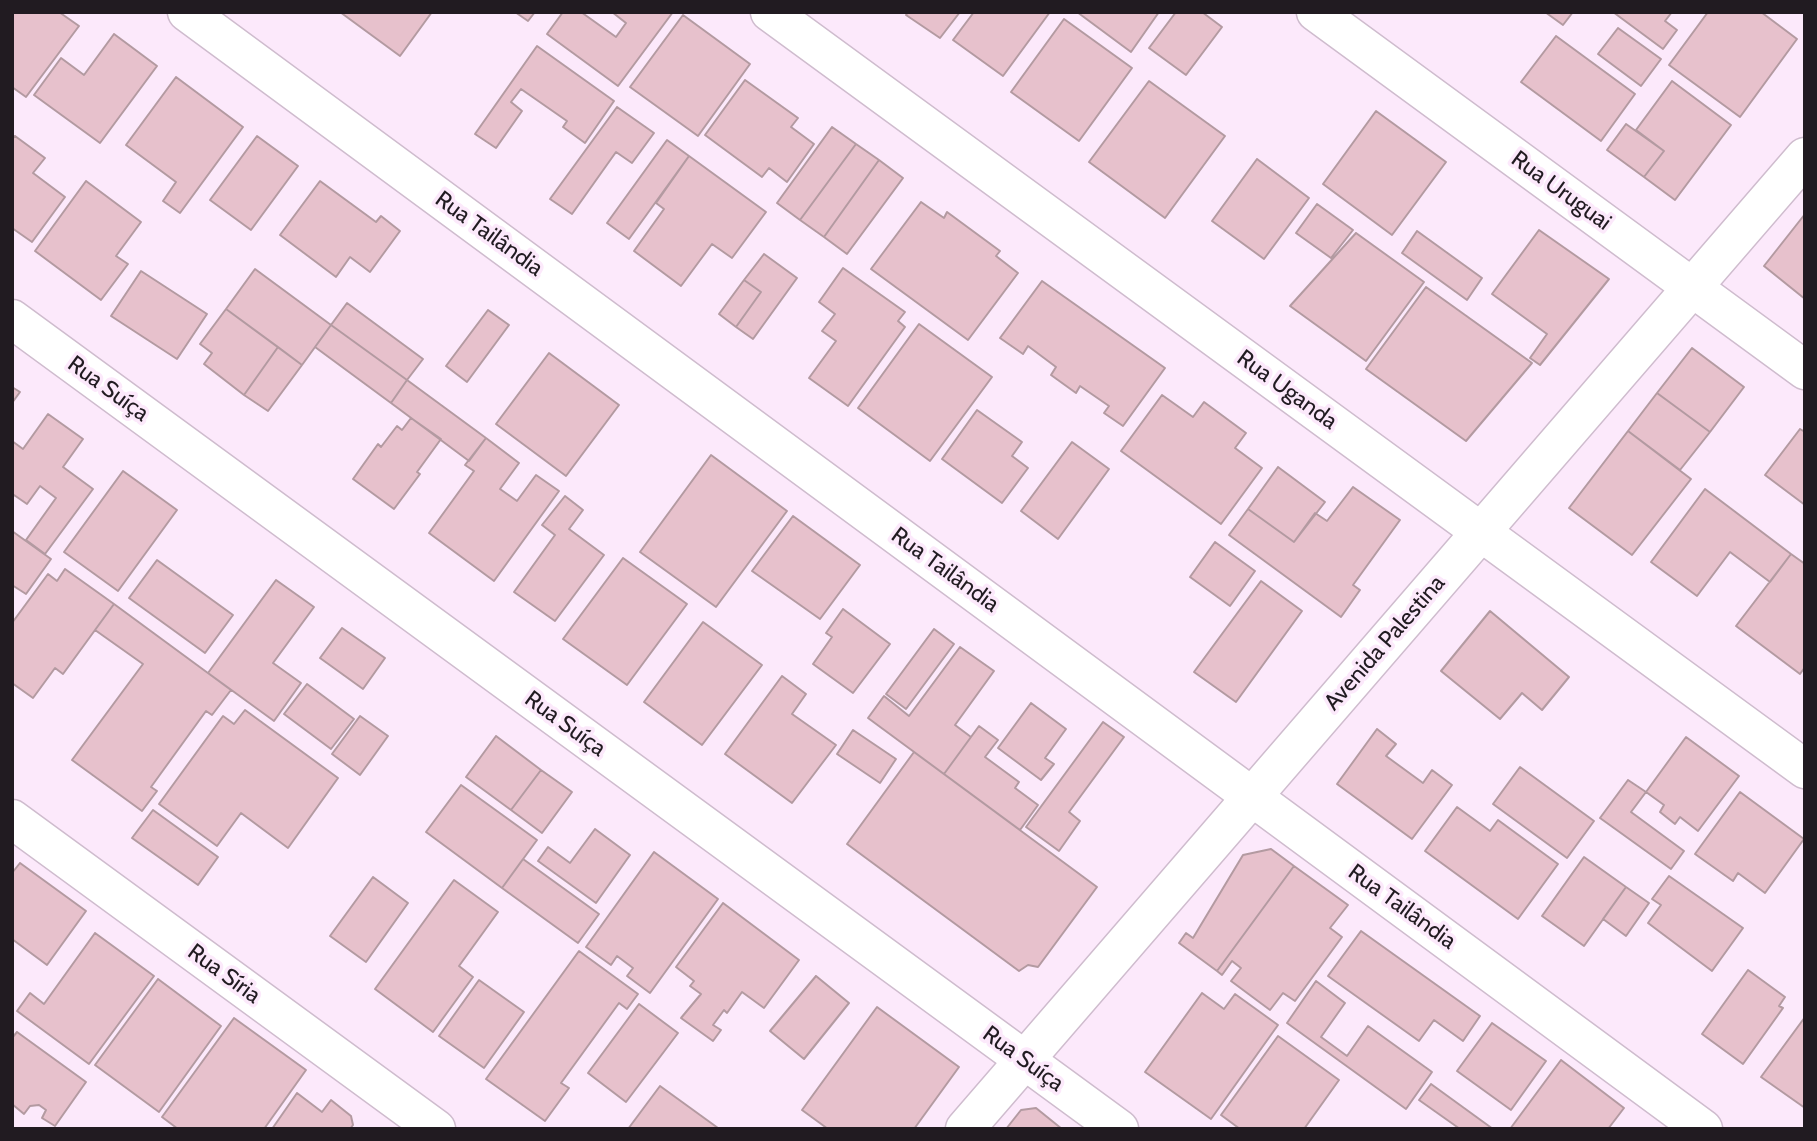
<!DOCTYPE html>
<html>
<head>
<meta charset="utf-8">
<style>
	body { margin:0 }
	#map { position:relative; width:1817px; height:1141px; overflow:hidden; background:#fce9fb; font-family:Cabin,sans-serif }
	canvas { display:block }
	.frame { position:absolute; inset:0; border:14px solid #211b21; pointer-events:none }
</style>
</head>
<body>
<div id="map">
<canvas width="1817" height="1141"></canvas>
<div class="frame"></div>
</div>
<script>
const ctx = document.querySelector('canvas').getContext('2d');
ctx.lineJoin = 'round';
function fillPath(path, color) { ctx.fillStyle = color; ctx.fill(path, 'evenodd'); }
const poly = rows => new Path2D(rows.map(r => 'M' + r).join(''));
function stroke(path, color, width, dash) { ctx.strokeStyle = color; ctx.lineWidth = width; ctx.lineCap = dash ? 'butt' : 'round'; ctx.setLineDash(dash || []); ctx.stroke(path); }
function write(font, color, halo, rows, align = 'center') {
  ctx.font = font + ' Cabin,sans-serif'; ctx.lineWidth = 7; ctx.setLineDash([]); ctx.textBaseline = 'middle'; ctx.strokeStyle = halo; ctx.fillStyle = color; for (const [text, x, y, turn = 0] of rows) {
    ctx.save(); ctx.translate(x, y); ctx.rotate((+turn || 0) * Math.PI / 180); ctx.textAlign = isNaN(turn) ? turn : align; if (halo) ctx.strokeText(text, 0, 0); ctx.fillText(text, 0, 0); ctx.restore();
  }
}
const building = poly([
	[12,12,59,12,79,26,26,97,12,87,12,12],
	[340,12,432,12,400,56,340,12],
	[515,12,535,12,528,21,515,12],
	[563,12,581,12,616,37,626,23,612,12,673,12,618,86,547,34,563,12],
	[908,12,960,12,940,38,906,15,908,12],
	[974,12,1050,12,1003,76,953,40,974,12],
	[1077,12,1159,12,1131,52,1077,12],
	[1176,12,1202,12,1222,27,1186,75,1149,48,1176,12],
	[1545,12,1573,12,1563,25,1545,12],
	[1613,12,1672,12,1665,21,1677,30,1663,49,1613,12],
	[1708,12,1761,12,1797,39,1740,117,1669,65,1708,12],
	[683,15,750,64,698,136,630,87,683,15],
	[1064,19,1132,68,1079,141,1011,92,1064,19],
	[1618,28,1661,59,1641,86,1598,54,1618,28],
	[114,34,157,66,100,143,34,95,61,58,84,75,114,34],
	[1556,36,1635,94,1601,141,1521,82,1556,36],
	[537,46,614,101,585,143,563,127,567,121,521,89,511,102,522,111,496,148,475,134,537,46],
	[176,77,243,127,180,213,163,201,176,182,126,145,176,77],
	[745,80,798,118,791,127,814,144,787,182,769,168,762,177,705,135,745,80],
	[1149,81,1225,136,1165,218,1089,162,1149,81],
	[1672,81,1731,125,1675,200,1644,177,1664,151,1636,130,1672,81],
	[617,107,654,133,632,163,616,152,572,214,550,199,617,107],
	[1376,111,1446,162,1392,235,1323,184,1376,111],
	[1626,124,1664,151,1644,177,1607,150,1626,124],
	[832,127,856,144,800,220,777,203,832,127],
	[15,136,45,158,33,173,65,197,32,242,12,228,12,139,15,136],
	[257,136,298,166,251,230,210,200,257,136],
	[667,140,689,156,629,239,607,223,667,140],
	[856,144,879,160,824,237,800,220,856,144],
	[689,156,766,212,732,258,712,244,681,286,634,251,664,209,656,203,689,156],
	[1257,159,1309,198,1264,259,1212,221,1257,159],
	[879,160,903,178,847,254,824,237,879,160],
	[86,181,141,222,116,256,128,264,101,300,35,251,86,181],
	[320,181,376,222,381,216,400,231,370,272,350,257,336,277,280,235,320,181],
	[921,202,944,218,947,212,1000,251,996,256,1018,273,968,340,871,269,921,202],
	[1317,204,1353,230,1331,258,1296,233,1317,204],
	[1805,214,1805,299,1764,266,1805,214],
	[1539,230,1609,279,1540,365,1530,358,1547,334,1492,294,1539,230],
	[1417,231,1482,278,1467,300,1402,253,1417,231],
	[1356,233,1424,282,1366,361,1290,306,1356,233],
	[764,254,797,278,753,339,736,327,761,292,744,280,764,254],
	[843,268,905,312,898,321,905,327,848,406,809,378,836,341,822,331,835,314,819,302,843,268],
	[255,269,331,325,302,365,226,309,255,269],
	[141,271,207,314,177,359,111,316,141,271],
	[744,280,761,292,736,327,719,314,744,280],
	[1042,281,1165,368,1123,426,1104,413,1109,406,1080,386,1076,393,1051,375,1056,367,1028,346,1023,354,1000,338,1042,281],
	[1426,287,1532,363,1466,441,1366,369,1426,287],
	[347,303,423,359,407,380,331,325,347,303],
	[226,309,278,347,244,395,204,364,212,353,200,344,226,309],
	[488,310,509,325,467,382,446,366,488,310],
	[919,324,992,377,930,461,858,408,919,324],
	[331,325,407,380,391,403,315,347,331,325],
	[278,347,302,365,268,411,244,395,278,347],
	[1692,348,1744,387,1710,432,1657,393,1692,348],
	[549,353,619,405,566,476,496,424,549,353],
	[407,380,486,438,469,461,391,403,407,380],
	[12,387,20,392,12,403,12,387],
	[1657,393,1710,432,1680,470,1628,431,1657,393],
	[1162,395,1193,417,1204,402,1246,433,1235,448,1262,468,1221,524,1121,451,1162,395],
	[977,410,1022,442,1012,456,1028,468,1002,503,942,459,977,410],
	[48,414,83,439,63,467,93,489,45,554,26,540,56,498,40,486,27,504,14,495,12,498,12,441,23,449,48,414],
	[411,418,441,439,417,472,420,474,394,509,353,479,378,444,381,447,397,426,402,430,411,418],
	[1800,429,1805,432,1805,505,1765,475,1800,429],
	[1628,431,1691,479,1632,555,1569,508,1628,431],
	[486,438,519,463,500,489,517,501,536,475,559,491,494,581,429,533,474,471,465,465,486,438],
	[1072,442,1109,469,1058,539,1021,511,1072,442],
	[711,455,787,511,716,607,640,552,711,455],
	[1278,467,1325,502,1294,542,1248,509,1278,467],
	[123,471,177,510,118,591,64,552,123,471],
	[1353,487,1400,520,1353,585,1360,590,1341,617,1229,535,1248,509,1294,542,1315,513,1327,521,1353,487],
	[1705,489,1791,554,1770,582,1730,552,1697,596,1651,562,1705,489],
	[565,496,583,510,569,529,604,555,555,621,514,592,555,535,542,525,565,496],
	[793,516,860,565,820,619,752,571,793,516],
	[12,531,51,559,26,594,12,585,12,531],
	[1215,542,1255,571,1230,606,1190,577,1215,542],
	[1791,554,1805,564,1805,667,1800,674,1736,626,1791,554],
	[623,558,687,604,627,685,563,639,623,558],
	[157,560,233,615,205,653,129,598,157,560],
	[65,569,114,604,63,674,55,668,33,698,12,683,12,623,48,574,57,581,65,569],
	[276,580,314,607,273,663,301,683,274,721,208,673,276,580],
	[1261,581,1302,611,1236,702,1194,672,1261,581],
	[114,604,231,690,212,715,206,711,151,787,157,791,142,811,72,760,143,664,95,630,114,604],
	[843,609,890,644,853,693,813,664,832,637,826,633,843,609],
	[1490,611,1569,677,1542,710,1522,693,1500,719,1441,671,1490,611],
	[703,622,762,665,702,745,644,702,703,622],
	[342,628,385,658,363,689,320,658,342,628],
	[934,629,954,644,906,709,886,694,934,629],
	[960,647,994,671,955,725,971,737,944,774,868,718,884,696,909,716,960,647],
	[782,676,806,694,792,714,836,745,792,803,725,754,782,676],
	[307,684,354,719,331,749,284,714,307,684],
	[1031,703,1066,729,1045,758,1054,764,1041,780,998,748,1031,703],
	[245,710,338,778,288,848,241,813,217,846,159,804,223,716,234,724,245,710],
	[360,716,388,736,360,775,332,754,360,716],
	[1103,722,1124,737,1069,812,1080,821,1059,851,1026,827,1103,722],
	[979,726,998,740,985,757,1019,782,1015,788,1038,805,1020,830,944,774,979,726],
	[1377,729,1396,744,1386,756,1423,783,1432,770,1452,785,1412,839,1337,784,1377,729],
	[853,730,896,759,880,783,837,754,853,730],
	[496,736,541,770,511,810,466,777,496,736],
	[1686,737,1739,776,1698,831,1680,817,1675,824,1660,812,1664,805,1646,792,1686,737],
	[914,752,1097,887,1038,967,1028,965,1019,971,847,844,914,752],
	[1520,767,1594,821,1567,858,1493,804,1520,767],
	[541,770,572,792,542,833,511,810,541,770],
	[1628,780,1646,792,1631,812,1684,851,1671,869,1600,818,1628,780],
	[461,785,537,840,502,888,426,832,461,785],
	[1740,792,1804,839,1765,893,1738,873,1733,881,1695,854,1740,792],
	[1457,807,1490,831,1498,820,1558,864,1518,919,1425,851,1457,807],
	[153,810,218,857,198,885,132,838,153,810],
	[595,829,630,855,596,903,538,861,548,847,570,863,595,829],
	[1271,849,1294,866,1217,971,1179,943,1186,933,1193,938,1243,855,1271,849],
	[654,852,718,899,650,993,627,976,633,968,617,956,611,965,586,947,654,852],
	[1584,857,1626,887,1584,946,1542,916,1584,857],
	[523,859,599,914,578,943,502,888,523,859],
	[20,863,86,911,47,965,12,939,12,873,20,863],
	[1294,866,1348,905,1330,928,1342,937,1295,1001,1283,993,1270,1010,1231,981,1241,968,1232,961,1222,975,1217,971,1294,866],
	[1669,876,1743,928,1712,971,1648,923,1661,905,1652,899,1669,876],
	[373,877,408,903,366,962,330,936,373,877],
	[454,880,498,912,459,966,473,977,433,1032,375,989,454,880],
	[1626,887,1649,903,1626,936,1603,919,1626,887],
	[723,903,799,960,764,1008,742,992,727,1013,724,1010,713,1025,721,1030,713,1041,681,1018,701,994,690,986,694,981,676,967,723,903],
	[1361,931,1480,1016,1463,1041,1434,1020,1419,1041,1328,976,1361,931],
	[95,933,154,976,89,1064,17,1011,30,993,44,1004,95,933],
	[579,951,638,994,627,1009,619,1003,561,1083,569,1088,545,1121,486,1079,579,951],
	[1748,970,1785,997,1779,1006,1783,1008,1743,1064,1702,1034,1748,970],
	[816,976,849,1003,804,1059,770,1031,816,976],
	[158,979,221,1026,159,1112,95,1065,158,979],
	[479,980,524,1012,484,1068,439,1036,479,980],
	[1316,981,1345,1003,1321,1037,1347,1056,1368,1026,1432,1072,1406,1109,1287,1023,1316,981],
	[1202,993,1224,1009,1235,994,1278,1025,1211,1119,1145,1072,1202,993],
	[639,1004,678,1033,626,1102,588,1073,639,1004],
	[877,1007,959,1067,914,1129,828,1129,802,1110,877,1007],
	[1805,1017,1805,1108,1761,1077,1805,1017],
	[234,1018,306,1070,264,1129,178,1129,162,1117,234,1018],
	[1492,1023,1546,1061,1511,1110,1457,1071,1492,1023],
	[17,1032,86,1082,55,1126,42,1118,46,1110,39,1105,30,1106,24,1114,12,1104,12,1038,17,1032],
	[1278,1036,1339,1080,1304,1129,1240,1129,1221,1115,1278,1036],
	[1561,1060,1624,1108,1608,1129,1510,1129,1561,1060],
	[1431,1084,1493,1129,1460,1129,1419,1100,1431,1084],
	[660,1086,718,1128,717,1129,628,1129,660,1086],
	[297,1093,322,1112,331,1100,351,1116,353,1125,350,1129,272,1129,297,1093],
	[1036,1108,1062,1129,1006,1129,1021,1110,1036,1108]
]);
fillPath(building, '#e7c1cc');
stroke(building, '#b39aa1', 2);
const minor = poly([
	[187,12,1703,1129],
	[770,12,1805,769],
	[1316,12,1805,370],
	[12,319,1119,1129],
	[12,819,436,1129]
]);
const tertiary = poly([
	[965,1129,1805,157]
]);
stroke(minor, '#cfbcce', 41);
stroke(tertiary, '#cfbcce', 41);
stroke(minor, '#fff', 38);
stroke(tertiary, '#fff', 38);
write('23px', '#211b21', '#fce9fb', [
	["Rua Uruguai",1561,191,36],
	["Rua Tailândia",489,234,36],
	["Rua Suíça",108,389,36],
	["Rua Uganda",1287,390,36],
	["Rua Tailândia",945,570,36],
	["Avenida Palestina",1385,643,-49],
	["Rua Suíça",565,724,36],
	["Rua Tailândia",1402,907,36],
	["Rua Síria",224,974,36],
	["Rua Suíça",1023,1059,36]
]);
</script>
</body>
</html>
